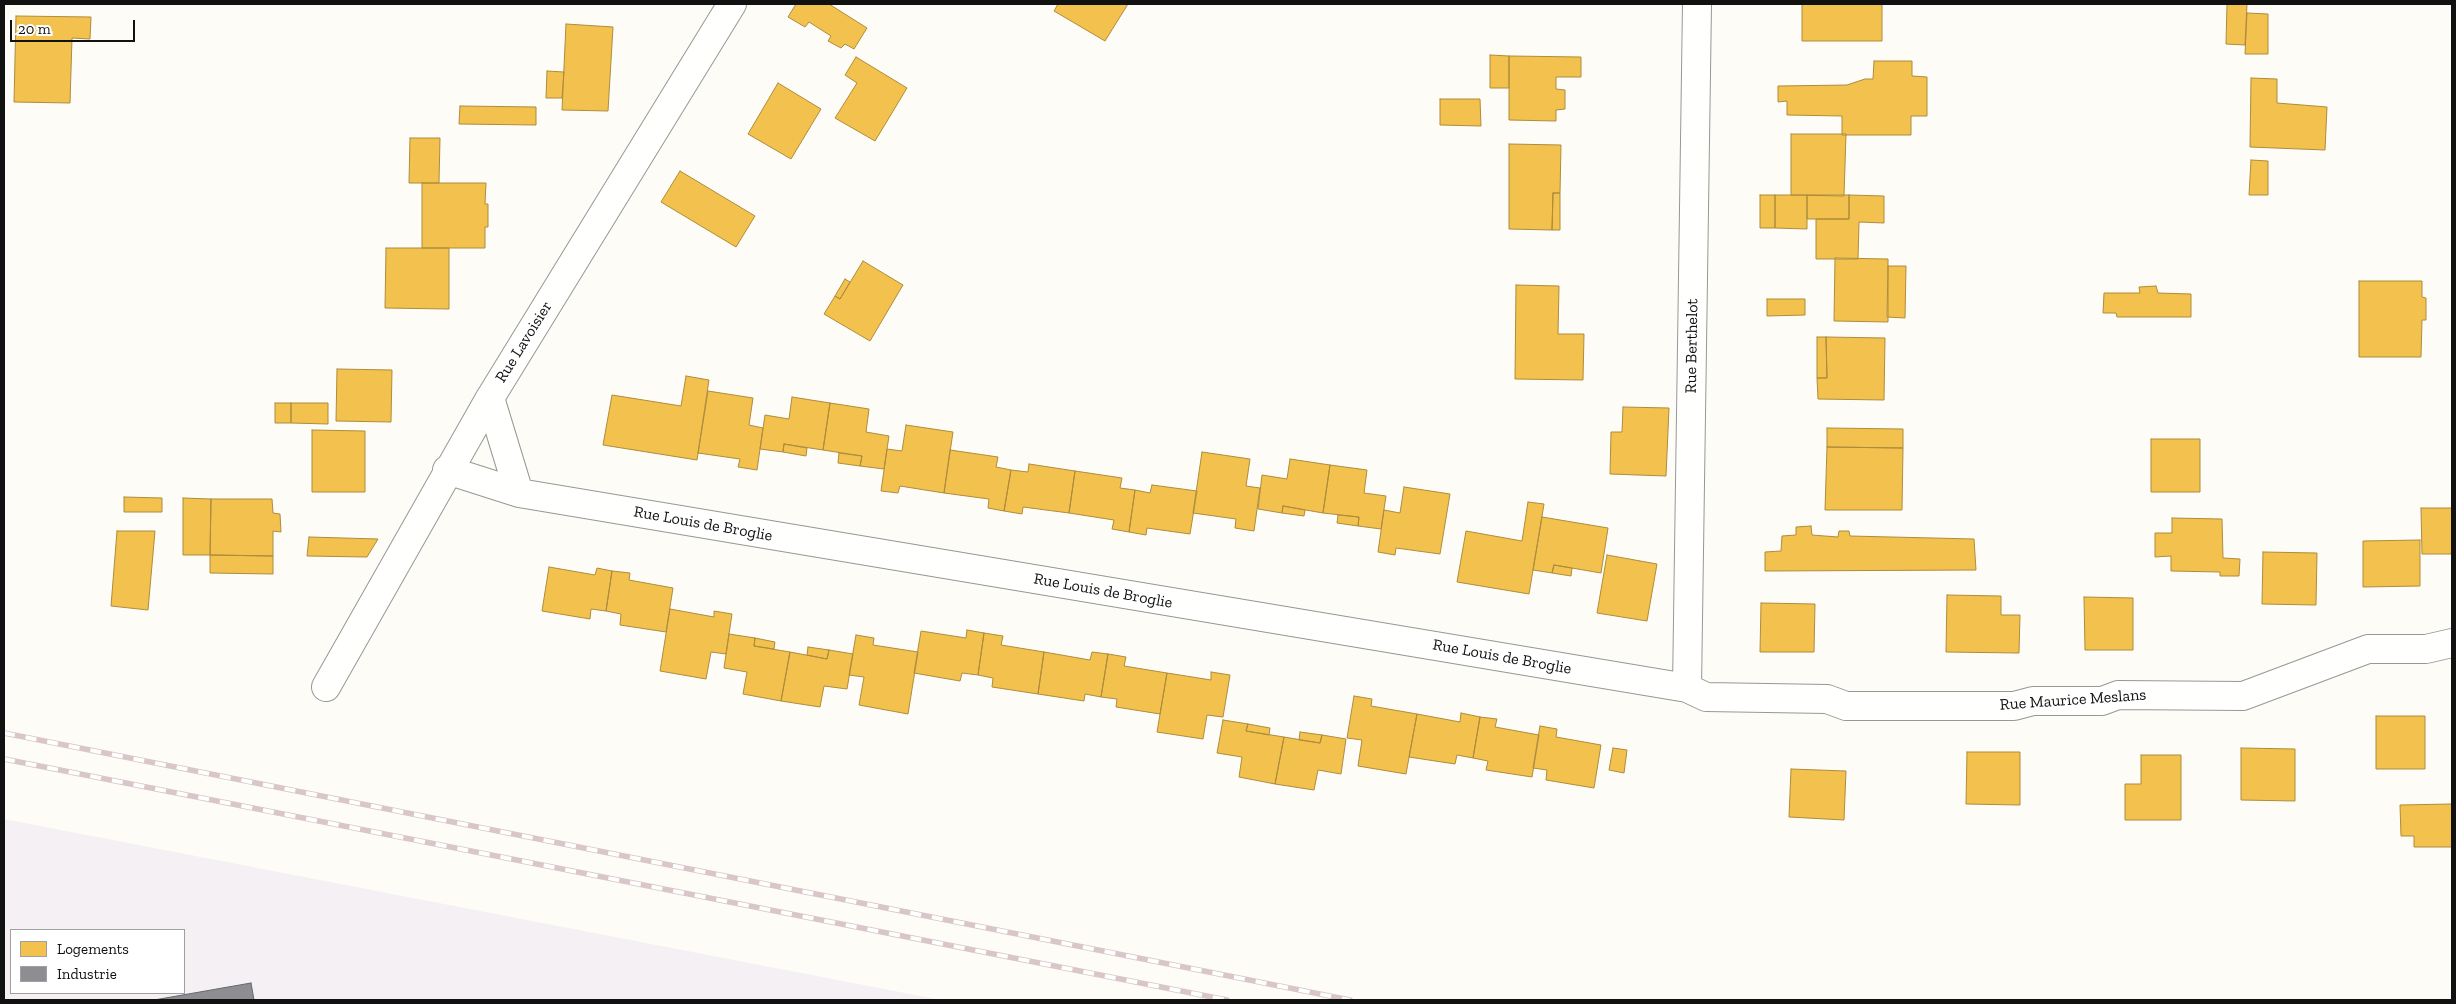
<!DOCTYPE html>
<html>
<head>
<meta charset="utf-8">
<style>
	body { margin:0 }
	#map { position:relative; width:2456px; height:1004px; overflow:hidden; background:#fdfcf7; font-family:"Zilla Slab",serif }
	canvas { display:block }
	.frame { position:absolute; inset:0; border:5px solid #111; pointer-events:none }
	.legend { position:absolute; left:10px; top:929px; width:175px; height:65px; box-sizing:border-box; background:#fff; border:1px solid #a0a0a0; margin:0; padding:6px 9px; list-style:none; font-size:15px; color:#111 }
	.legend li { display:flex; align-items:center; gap:10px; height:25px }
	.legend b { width:25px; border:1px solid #a0a0a0 }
	.scale { position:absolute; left:10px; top:20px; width:125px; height:22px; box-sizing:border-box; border:2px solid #111; border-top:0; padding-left:6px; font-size:15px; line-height:18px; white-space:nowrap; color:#111; -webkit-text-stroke:4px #fff; paint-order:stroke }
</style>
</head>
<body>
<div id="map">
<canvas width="2456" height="1004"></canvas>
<div class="frame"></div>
<ul class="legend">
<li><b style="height:14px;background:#f2c14e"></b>Logements</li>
<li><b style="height:14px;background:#8d8d92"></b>Industrie</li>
</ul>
<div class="scale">20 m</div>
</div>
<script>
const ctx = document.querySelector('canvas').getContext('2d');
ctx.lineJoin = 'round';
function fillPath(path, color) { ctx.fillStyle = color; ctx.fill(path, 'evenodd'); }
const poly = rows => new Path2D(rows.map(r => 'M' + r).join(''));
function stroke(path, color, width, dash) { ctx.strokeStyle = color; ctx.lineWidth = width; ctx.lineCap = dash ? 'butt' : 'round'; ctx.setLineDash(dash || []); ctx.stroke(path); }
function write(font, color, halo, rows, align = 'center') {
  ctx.font = font + ' "Zilla Slab",serif'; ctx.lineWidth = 5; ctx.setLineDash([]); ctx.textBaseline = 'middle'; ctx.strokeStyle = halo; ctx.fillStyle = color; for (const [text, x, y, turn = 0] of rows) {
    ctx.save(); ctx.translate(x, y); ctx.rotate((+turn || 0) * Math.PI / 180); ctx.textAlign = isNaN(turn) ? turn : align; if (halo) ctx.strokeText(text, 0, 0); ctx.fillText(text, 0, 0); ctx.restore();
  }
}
fillPath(poly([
	[4,819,941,1000,4,1000],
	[11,930,184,930,184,993,11,993]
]), '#f5f0f3');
const homes = poly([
	[796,4,829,4,867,28,854,49,845,44,841,48,828,41,831,36,809,22,805,27,788,17,796,4],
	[1058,4,1128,4,1105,41,1054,11,1058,4],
	[1802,4,1882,4,1882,41,1802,41,1802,4],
	[2227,4,2247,4,2245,45,2226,44,2227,4],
	[2247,13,2268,14,2268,54,2245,54,2247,13],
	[16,16,91,17,90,39,72,38,70,103,14,102,16,16],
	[566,24,613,27,608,111,562,110,566,24],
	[1490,55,1509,56,1509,88,1490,88,1490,55],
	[1509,56,1581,57,1581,77,1556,77,1556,89,1565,90,1565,109,1556,110,1556,121,1509,120,1509,56],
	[856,57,907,88,875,141,835,118,857,83,845,75,856,57],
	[1874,61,1912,61,1912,76,1927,77,1927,116,1911,116,1911,135,1842,135,1842,116,1787,115,1787,101,1778,102,1778,86,1847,85,1865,79,1873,79,1874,61],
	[547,71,564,72,562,98,546,98,547,71],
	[2251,78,2277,79,2277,103,2327,107,2325,150,2250,147,2251,78],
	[778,83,821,109,791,159,748,134,778,83],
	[1440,99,1480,99,1481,126,1440,125,1440,99],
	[460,106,536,107,536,125,459,124,460,106],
	[1791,134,1846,134,1844,196,1791,195,1791,134],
	[410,138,440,138,439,183,409,183,410,138],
	[1509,144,1561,145,1560,193,1553,193,1552,230,1509,229,1509,144],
	[2251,160,2268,161,2268,195,2249,195,2251,160],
	[680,171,755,216,736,247,661,202,680,171],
	[422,183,486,183,485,204,488,204,488,227,485,227,485,248,422,248,422,183],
	[1553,193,1560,193,1560,230,1552,230,1553,193],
	[1760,195,1775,195,1775,228,1760,228,1760,195],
	[1775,195,1807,195,1807,229,1775,228,1775,195],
	[1807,195,1849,195,1849,219,1807,219,1807,195],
	[1849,195,1884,196,1884,223,1859,222,1858,259,1816,259,1816,219,1849,219,1849,195],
	[386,248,449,248,449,309,385,308,386,248],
	[1835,258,1888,259,1888,322,1834,321,1835,258],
	[863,261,903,285,870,341,824,314,835,296,840,299,863,261],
	[1888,266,1906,266,1905,318,1887,317,1888,266],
	[845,279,850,282,840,299,835,296,845,279],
	[2359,281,2422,281,2422,297,2426,298,2426,320,2422,320,2421,357,2359,357,2359,281],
	[1516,285,1559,286,1558,334,1584,334,1583,380,1515,379,1516,285],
	[2156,286,2158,293,2191,294,2191,317,2117,317,2116,313,2103,313,2104,293,2140,293,2139,287,2156,286],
	[1767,299,1805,299,1805,315,1767,316,1767,299],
	[1817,337,1826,337,1827,378,1817,378,1817,337],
	[1826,337,1885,338,1884,400,1818,399,1817,378,1827,378,1826,337],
	[337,369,392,370,391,422,336,421,337,369],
	[686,376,709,380,697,460,603,445,612,395,681,406,686,376],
	[708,391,753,398,749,425,763,428,757,470,738,467,740,459,698,453,708,391],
	[792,397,830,403,823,450,784,444,783,452,760,449,765,415,789,419,792,397],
	[275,403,291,403,291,423,275,423,275,403],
	[291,403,328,403,328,424,291,423,291,403],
	[830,403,869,409,866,432,889,436,884,469,860,466,862,456,823,450,830,403],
	[1623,407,1669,408,1666,476,1610,474,1611,432,1622,432,1623,407],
	[906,425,953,432,944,493,900,486,898,493,881,491,887,449,902,451,906,425],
	[1827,428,1903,429,1903,448,1827,447,1827,428],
	[312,430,365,431,365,492,312,492,312,430],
	[2151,439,2200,439,2200,492,2151,492,2151,439],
	[784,444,807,448,806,456,783,452,784,444],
	[1827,447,1903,448,1902,510,1825,510,1827,447],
	[950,450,998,457,996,467,1011,470,1004,511,988,508,989,499,944,493,950,450],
	[1202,452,1250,459,1246,486,1260,488,1254,531,1235,528,1236,519,1193,513,1202,452],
	[839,453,862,456,860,466,838,463,839,453],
	[1290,459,1330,465,1323,513,1283,506,1282,513,1258,509,1262,475,1287,479,1290,459],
	[1029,464,1075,471,1069,513,1023,507,1022,514,1004,511,1011,470,1028,472,1029,464],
	[1330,465,1367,470,1364,493,1386,496,1381,529,1358,526,1359,517,1323,513,1330,465],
	[1075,471,1122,478,1120,488,1135,490,1129,532,1112,529,1114,520,1069,513,1075,471],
	[1152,485,1197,491,1190,534,1147,528,1146,535,1129,532,1135,490,1150,493,1152,485],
	[1404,487,1450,494,1440,554,1396,548,1395,555,1378,552,1384,510,1400,513,1404,487],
	[124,497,162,498,162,512,124,512,124,497],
	[183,498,211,499,210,555,183,555,183,498],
	[211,499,272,499,273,513,280,514,281,532,273,531,273,556,210,555,211,499],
	[1528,502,1544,504,1529,594,1457,582,1466,531,1522,541,1528,502],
	[1283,506,1305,510,1304,516,1282,513,1283,506],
	[2421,508,2452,508,2452,554,2422,554,2421,508],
	[1338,515,1359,517,1358,526,1337,523,1338,515],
	[1542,517,1608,528,1601,573,1554,565,1552,573,1533,570,1542,517],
	[2172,518,2222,519,2223,558,2240,559,2239,576,2220,576,2220,572,2171,571,2171,556,2155,557,2155,533,2172,533,2172,518],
	[1811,526,1812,535,1838,537,1839,531,1849,531,1850,536,1974,539,1976,570,1765,571,1765,552,1781,551,1782,536,1796,535,1796,527,1811,526],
	[117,531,155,531,148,610,111,606,117,531],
	[309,537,378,539,367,557,307,556,309,537],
	[2420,540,2420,586,2363,587,2363,541,2420,540],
	[2263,552,2317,553,2316,605,2262,604,2263,552],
	[210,555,273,556,273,574,210,573,210,555],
	[1607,555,1657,564,1647,621,1597,613,1607,555],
	[1554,565,1572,568,1571,576,1552,573,1554,565],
	[549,567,595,575,597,568,612,571,606,611,591,609,590,619,542,611,549,567],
	[612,571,630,573,629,580,673,588,666,632,620,625,621,614,606,611,612,571],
	[1947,595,2001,596,2001,615,2020,615,2019,653,1946,652,1947,595],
	[2084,597,2133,598,2133,650,2085,650,2084,597],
	[1761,603,1815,604,1814,652,1760,652,1761,603],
	[670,609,714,617,714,611,732,614,726,654,711,652,706,679,660,671,670,609],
	[967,630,984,633,978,675,962,673,960,681,914,673,921,631,966,638,967,630],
	[984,633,1003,636,1001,645,1044,652,1038,694,992,687,993,678,978,675,984,633],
	[729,634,755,638,754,646,790,652,781,701,743,694,747,672,724,668,729,634],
	[856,635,874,638,873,645,918,652,908,714,859,705,864,677,849,675,856,635],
	[755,638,775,642,774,649,754,646,755,638],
	[808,647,829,650,827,659,807,655,808,647],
	[829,650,853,654,847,689,824,686,820,707,781,701,790,652,827,659,829,650],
	[1044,652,1090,660,1092,652,1108,654,1101,697,1085,694,1084,701,1038,694,1044,652],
	[1108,654,1126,657,1124,666,1167,673,1160,714,1116,707,1117,699,1101,697,1108,654],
	[1211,672,1230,675,1223,717,1207,715,1203,739,1157,732,1167,673,1211,680,1211,672],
	[1354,696,1372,699,1371,706,1417,714,1406,774,1358,766,1362,740,1347,738,1354,696],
	[1461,713,1480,717,1473,758,1457,755,1455,764,1409,757,1417,714,1460,722,1461,713],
	[2376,716,2425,716,2425,769,2376,769,2376,716],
	[1480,717,1497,719,1495,727,1539,735,1532,777,1486,770,1488,761,1473,758,1480,717],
	[1223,720,1248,724,1246,731,1284,737,1275,784,1239,777,1242,757,1217,753,1223,720],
	[1248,724,1270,728,1269,735,1246,731,1248,724],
	[1540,726,1557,729,1556,737,1601,745,1594,788,1546,780,1547,770,1533,768,1540,726],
	[1300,732,1322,735,1320,743,1299,740,1300,732],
	[1322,735,1346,739,1341,774,1318,770,1314,790,1275,784,1284,737,1320,743,1322,735],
	[1613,748,1627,750,1624,773,1609,770,1613,748],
	[2241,748,2295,749,2295,801,2241,800,2241,748],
	[1967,752,2020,752,2020,805,1966,804,1967,752],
	[2141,755,2181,755,2181,820,2125,820,2125,784,2141,784,2141,755],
	[1791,769,1846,771,1844,820,1789,817,1791,769],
	[2452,804,2452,847,2414,847,2414,836,2401,836,2400,805,2452,804]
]);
fillPath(homes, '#f2c14e');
stroke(homes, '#ae8c3c', 1);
const industry = poly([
	[251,983,254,1000,154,1000,251,983]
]);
fillPath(industry, '#8d8d92');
stroke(industry, '#68686b', 1);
const minor = poly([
	[490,398,519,493],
	[447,470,519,493,1687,688,1706,697,1827,699,1846,706,2014,706,2033,701,2102,701,2118,695,2243,696,2368,649,2426,649,2452,643],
	[326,687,490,398,732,4],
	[1687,688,1697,4]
]);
stroke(minor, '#979795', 30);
stroke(minor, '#fffffe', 28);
const rail = poly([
	[4,733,1350,1000],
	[4,759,1227,1000]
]);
stroke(rail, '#d9c6c7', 5.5);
stroke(rail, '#fff', 4, [11]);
write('16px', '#111', '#fff', [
	["Rue Lavoisier",524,342,-58],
	["Rue Berthelot",1692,346,-89],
	["Rue Louis de Broglie",703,524,10],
	["Rue Louis de Broglie",1103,591,10],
	["Rue Louis de Broglie",1502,657,10],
	["Rue Maurice Meslans",2073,700,-4]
]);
</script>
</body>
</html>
